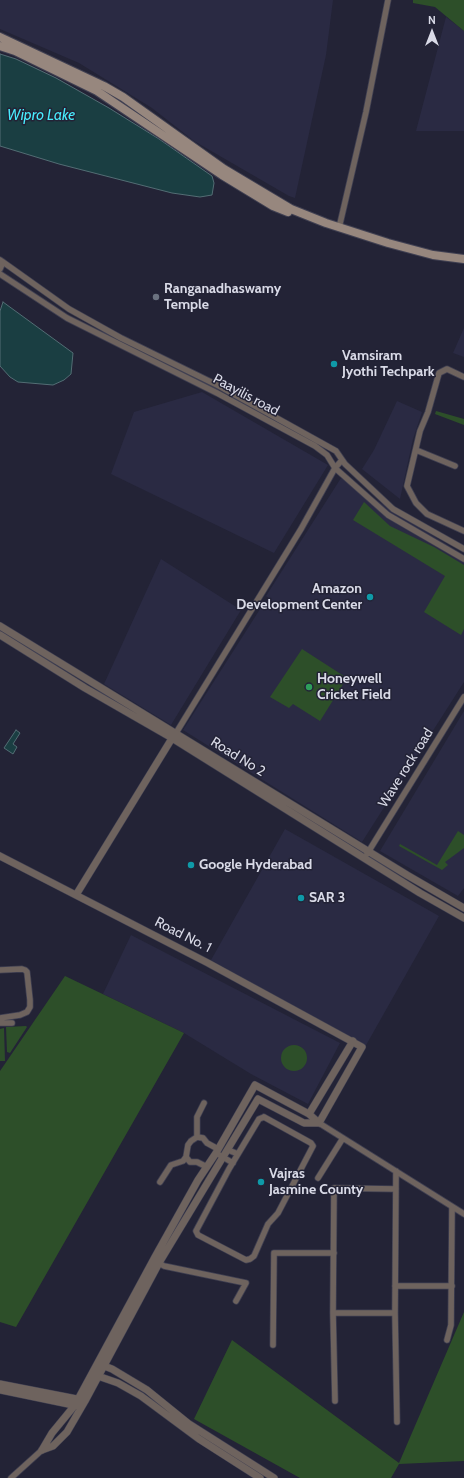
<!DOCTYPE html>
<html>
<head>
<meta charset="utf-8">
<style>
	body { margin:0 }
	#map { position:relative; width:464px; height:1478px; overflow:hidden; background:#232336; font-family:Cabin,sans-serif }
	canvas { display:block }
	.north { position:absolute; left:412px; top:12px; width:40px; height:40px; -webkit-text-stroke:3px #232336; paint-order:stroke; rotate:0deg; font-size:11px; font-weight:700; line-height:16px; text-align:center; color:#d9dae7 }
	.north::after { content:''; display:block; margin:auto; width:14px; height:18px; background:#d9dae7; clip-path:polygon(50% 0,100% 100%,50% 72%,0 100%) }
</style>
</head>
<body>
<div id="map">
<canvas width="464" height="1478"></canvas>
<div class="north">N</div>
</div>
<script>
const ctx = document.querySelector('canvas').getContext('2d');
ctx.lineJoin = 'round';
function fillPath(path, color) { ctx.fillStyle = color; ctx.fill(path, 'evenodd'); }
const poly = rows => new Path2D(rows.map(r => 'M' + r).join(''));
function stroke(path, color, width, dash) { ctx.strokeStyle = color; ctx.lineWidth = width; ctx.lineCap = dash ? 'butt' : 'round'; ctx.setLineDash(dash || []); ctx.stroke(path); }
function write(font, color, halo, rows, align = 'center') {
  ctx.font = font + ' Cabin,sans-serif'; ctx.lineWidth = 3; ctx.setLineDash([]); ctx.textBaseline = 'middle'; ctx.strokeStyle = halo; ctx.fillStyle = color; for (const [text, x, y, turn = 0] of rows) {
    ctx.save(); ctx.translate(x, y); ctx.rotate((+turn || 0) * Math.PI / 180); ctx.textAlign = isNaN(turn) ? turn : align; if (halo) ctx.strokeText(text, 0, 0); ctx.fillText(text, 0, 0); ctx.restore();
  }
}
fillPath(poly([
	[0,0,333,0,326,55,295,198,289,196,194,141,152,108,79,63,0,29],
	[446,17,464,31,464,131,416,131],
	[464,328,464,357,453,353],
	[202,392,328,465,274,553,111,474,134,412],
	[397,401,422,412,413,439,400,499,362,469,374,450],
	[341,478,464,555,464,682,362,842,183,730,262,606,265,607,270,599,266,596],
	[161,559,241,610,171,725,104,684],
	[464,711,464,888,458,896,380,851],
	[285,829,439,916,365,1047,211,960],
	[131,935,340,1043,308,1104,251,1074,184,1033,103,994]
]), '#2a2a43');
fillPath(poly([
	[413,0,464,0,464,31,435,7,413,3],
	[436,411,464,419,464,425,435,414],
	[364,502,390,526,434,547,464,565,464,629,461,635,424,612,445,576,353,520],
	[302,649,347,678,320,721,293,704,289,708,270,697],
	[458,831,464,835,464,848,445,862,448,865,442,870,399,846,400,844,437,865],
	[65,976,184,1033,16,1327,0,1322,0,1071],
	[26,1026,27,1027,10,1053,7,1052,6,1027],
	[4,1028,5,1061,0,1061,0,1029],
	'281 1058a13 13 0 1 1 26 0a13 13 0 1 1-26 0Z',
	[464,1312,464,1461,399,1464,391,1478,300,1478,194,1419,232,1340,399,1463]
]), '#2d4f29');
const water = poly([
	[0,54,16,59,56,78,109,108,159,139,212,176,214,183,212,195,200,197,172,193,59,164,0,146,0,54],
	[3,302,73,353,71,374,64,380,53,385,18,382,10,377,0,366,0,311,3,302],
	[16,730,20,733,13,744,17,747,13,754,4,748,16,730]
]);
fillPath(water, '#1a3e42');
stroke(water, '#536d74', 1);
const minor = poly([
	[339,228,366,112,388,0],
	[3,262,69,309,121,338,219,386,336,451,345,464,393,509,464,549],
	[0,269,3,262,0,260],
	[0,274,67,318,217,393,315,446,327,455,335,468,388,515,464,559],
	[464,377,447,369,439,373,428,412,420,431,407,486,416,503,427,514,464,531],
	[416,450,455,466],
	[176,733,301,529,335,468,342,460],
	[367,854,464,697],
	[0,970,22,969,25,970,27,972,30,1000,30,1007,27,1012,20,1015,0,1018],
	[0,1023,12,1023],
	[264,1117,311,1143,313,1146,278,1213,268,1224,254,1256,250,1259,246,1260,198,1235,196,1231,229,1169,259,1119,264,1117],
	[319,1123,464,1214],
	[197,1137,203,1138,207,1143,218,1149],
	[228,1150,238,1154],
	[216,1153,233,1163],
	[186,1157,190,1162,197,1162,207,1167],
	[396,1171,395,1313,397,1422],
	[318,1178,343,1138],
	[160,1182,171,1165,183,1161,186,1157,188,1145,191,1141,197,1137,197,1117,204,1103],
	[159,1263,164,1266,246,1283,236,1301],
	[395,1286,452,1286],
	[333,1313,395,1313],
	[447,1340,451,1325,452,1207],
	[273,1345,274,1253,334,1253],
	[335,1401,333,1313,334,1188,396,1189],
	[11,1478,42,1450]
]);
const tertiary = poly([
	[0,626,407,875,464,908],
	[0,635,85,688,172,738,420,893,464,918],
	[0,856,208,963,362,1047,319,1123],
	[76,895,174,735],
	[309,1114,353,1041],
	[99,1364,112,1369,147,1390,189,1424,274,1478],
	[95,1375,118,1383,141,1396,199,1439,260,1478],
	[0,1384,82,1400],
	[0,1390,78,1406],
	[42,1450,52,1433,75,1405,155,1257,198,1180,216,1153,255,1085,309,1114,319,1123],
	[42,1450,53,1446,67,1432,85,1401,159,1263,258,1099,304,1123,319,1123]
]);
const secondary = poly([
	[0,37,104,86,123,97,224,169,291,209,326,223,388,243,433,255,464,259],
	[0,46,15,51,97,91,222,175,273,206,288,212]
]);
stroke(minor, '#404052', 7);
stroke(tertiary, '#404052', 8);
stroke(secondary, '#404052', 10);
stroke(minor, '#6e635e', 5.5);
stroke(tertiary, '#6e635e', 7);
stroke(secondary, '#97877e', 8);
for (const [x, y, r, color] of [
	[156,297,4,"#6b7280"],
	[334,364,4,"#0f9aa8"],
	[370,597,4,"#0f9aa8"],
	[309,687,4,"#2e9e5b"],
	[191,865,4,"#0f9aa8"],
	[301,898,4,"#0f9aa8"],
	[261,1182,4,"#0f9aa8"]
]) { const dot = new Path2D(); dot.arc(x, y, r, 0, 2 * Math.PI); ctx.fillStyle = color; ctx.fill(dot); stroke(dot, '#232336', 1.5); }
write('bold 14px', '#d9dae7', '#232336', [
	["Ranganadhaswamy",164,289],
	["Temple",164,305],
	["Vamsiram",342,356],
	["Jyothi Techpark",342,372],
	["Amazon",362,589,"right"],
	["Development Center",362,605,"right"],
	["Honeywell",317,679],
	["Cricket Field",317,695],
	["Google Hyderabad",199,865],
	["SAR 3",309,898],
	["Vajras",269,1174],
	["Jasmine County",269,1190]
], 'left');
write('14px', '#d9dae7', '#232336', [
	["Paayilis road",246,395,28],
	["Road No 2",238,757,32],
	["Wave rock road",406,768,-58],
	["Road No. 1",183,935,27]
]);
write('italic 15px', '#48ecfd', '#232336', [
	["Wipro Lake",41,116]
]);
</script>
</body>
</html>
